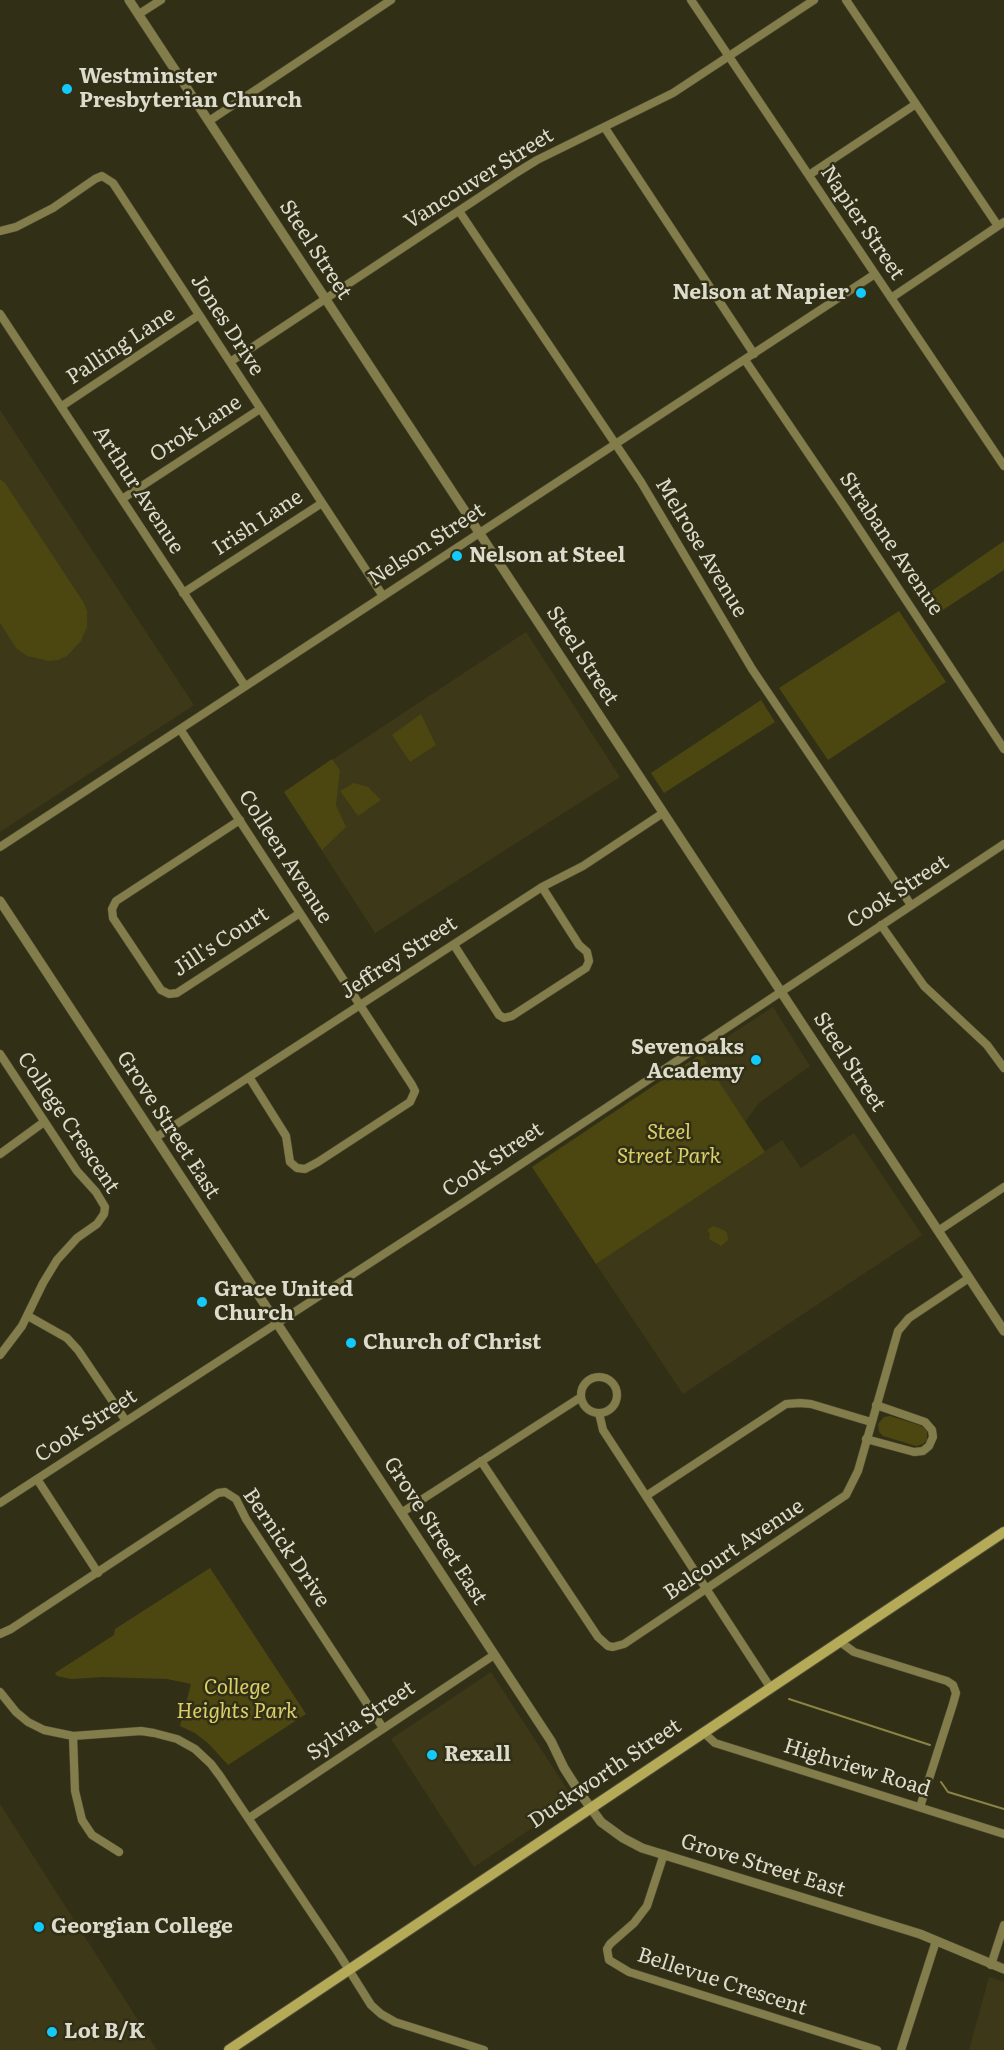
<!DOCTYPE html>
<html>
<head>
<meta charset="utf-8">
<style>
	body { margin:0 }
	canvas { display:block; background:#322f17 }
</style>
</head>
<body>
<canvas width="1004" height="2050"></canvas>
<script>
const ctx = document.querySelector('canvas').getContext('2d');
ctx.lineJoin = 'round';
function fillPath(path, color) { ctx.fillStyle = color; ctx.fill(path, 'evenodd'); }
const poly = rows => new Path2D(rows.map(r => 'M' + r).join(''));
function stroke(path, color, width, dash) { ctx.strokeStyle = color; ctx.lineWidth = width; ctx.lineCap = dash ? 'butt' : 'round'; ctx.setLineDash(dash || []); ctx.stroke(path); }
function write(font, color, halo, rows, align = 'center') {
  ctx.font = font + ' Literata,serif'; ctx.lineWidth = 5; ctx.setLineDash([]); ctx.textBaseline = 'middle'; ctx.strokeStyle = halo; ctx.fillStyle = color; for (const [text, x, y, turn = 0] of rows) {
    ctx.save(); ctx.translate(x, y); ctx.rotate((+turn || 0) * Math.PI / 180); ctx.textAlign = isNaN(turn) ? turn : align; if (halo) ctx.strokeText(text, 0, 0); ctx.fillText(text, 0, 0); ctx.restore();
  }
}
fillPath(poly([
	[0,410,194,705,0,832],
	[526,632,620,777,375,933,284,792],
	[773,1007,810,1066,759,1103,745,1122,701,1054],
	[854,1133,922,1235,683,1394,596,1264,782,1140,801,1168],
	[491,1672,574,1800,474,1867,391,1739],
	[0,1804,157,2050,0,2050],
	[989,1977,1004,1982,1004,2050,969,2050]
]), '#3c3818');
fillPath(poly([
	[0,479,5,483,84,603,87,611,87,627,81,641,67,656,58,660,49,661,27,656,16,648,0,623],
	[1004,541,1004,570,932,617,920,599],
	[899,611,946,682,828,760,779,688],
	[761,700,775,722,664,793,651,773],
	[421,714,436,745,410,762,392,735],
	[332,759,340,770,336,805,346,827,322,850,284,792],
	[354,783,368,787,381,800,358,816,340,791],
	[701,1054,765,1152,596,1264,532,1167],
	[713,1226,724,1230,727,1233,728,1240,721,1246,709,1239,710,1234,707,1230],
	[890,1416,922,1426,927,1431,927,1440,923,1444,916,1446,883,1436,879,1432,878,1424,884,1417],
	[210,1568,306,1714,228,1765,209,1744,195,1733,180,1726,191,1684,167,1679,103,1677,71,1679,57,1676,55,1673,114,1635,115,1629]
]), '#4c4611');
stroke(poly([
	[789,1699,930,1745],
	[941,1782,948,1792,1004,1809]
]), '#8b8446', 2);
const minor = poly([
	[691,0,1004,466],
	[846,0,998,226],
	[139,14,161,0],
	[209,121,391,0],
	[605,128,754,354],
	[809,175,916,104],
	[459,211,641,482,752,669,911,905],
	[0,231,16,227,53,208,95,179,102,176,113,183,383,596],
	[891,298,1004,222],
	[0,314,245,686],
	[745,360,846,509,1004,749],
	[230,362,516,173,537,160,673,93,814,0],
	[62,406,199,315],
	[122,499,260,409],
	[183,593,322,503],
	[180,729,412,1085,415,1091,410,1102,318,1162,305,1169,297,1168,290,1162,286,1136,249,1077],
	[240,820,116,901,112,909,113,918,161,990,169,994,177,993,300,913],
	[0,847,875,274],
	[881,925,924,986,987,1045,1004,1068],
	[454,945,499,1015,504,1018,512,1016,586,968,589,961,587,952,579,945,542,887],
	[0,1054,77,1171,96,1192,105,1207,104,1214,97,1224,77,1238,57,1260,43,1283,22,1326,0,1355],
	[155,1138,542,887,583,866,663,813],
	[0,1154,44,1122],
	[938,1231,1004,1187],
	[28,1316,67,1338,78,1350,126,1421],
	'581 1395a18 18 0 1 1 36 0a18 18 0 1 1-36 0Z',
	[599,1413,603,1430,770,1687],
	[866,1439,914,1452,923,1451,929,1446,933,1437,932,1430,925,1422,876,1405],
	[481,1461,598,1637,608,1646,613,1647,624,1644,846,1495,858,1471,898,1331,909,1318,969,1278],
	[37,1479,98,1573],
	[646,1496,786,1404,800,1403,811,1404,871,1422],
	[0,1503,461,1204,1004,844],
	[401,1513,581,1397],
	[0,1634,11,1629,218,1493,225,1492,236,1499,246,1519,383,1728],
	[839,1641,854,1652,947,1681,953,1685,956,1693,953,1704,920,1807],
	[0,1692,16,1712,28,1722,44,1730,73,1736,141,1731,154,1733,177,1739,195,1749,211,1764,220,1776,339,1954,371,2005,381,2014,395,2022,484,2050],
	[703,1732,715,1743,1004,1834],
	[73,1736,75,1791,82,1820,92,1835,119,1852],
	[249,1818,494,1655],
	[664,1854,647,1906,634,1923,610,1944,607,1949,609,1960,629,1972,877,2050],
	[991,1965,1004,1925],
	[901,2050,936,1941]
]);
const tertiary = poly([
	[129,0,1004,1331],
	[0,901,551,1741,564,1768,580,1793,601,1822,623,1838,642,1848,920,1934,1004,1969]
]);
const secondary = poly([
	[229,2050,1004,1532]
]);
stroke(minor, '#4d4b34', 9);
stroke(tertiary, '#4d4b34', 10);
stroke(secondary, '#4d4b34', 12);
stroke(minor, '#837d4b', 8);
stroke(tertiary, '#837d4b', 9);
stroke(secondary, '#b4aa57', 10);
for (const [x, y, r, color] of [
	[67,89,6,"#12cafb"],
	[861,293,6,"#12cafb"],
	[457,556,6,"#12cafb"],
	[756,1060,6,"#12cafb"],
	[202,1302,6,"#12cafb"],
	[351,1343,6,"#12cafb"],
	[432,1755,6,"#12cafb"],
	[39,1927,6,"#12cafb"],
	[52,2032,6,"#12cafb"]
]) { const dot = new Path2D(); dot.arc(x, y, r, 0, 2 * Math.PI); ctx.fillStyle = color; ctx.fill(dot); stroke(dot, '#322f17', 2); }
write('bold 21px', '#dcdbcc', '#322f17', [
	["Westminster",79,77],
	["Presbyterian Church",79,101],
	["Nelson at Napier",849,293,"right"],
	["Nelson at Steel",469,556],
	["Sevenoaks",744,1048,"right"],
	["Academy",744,1072,"right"],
	["Grace United",214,1290],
	["Church",214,1314],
	["Church of Christ",363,1343],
	["Rexall",444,1755],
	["Georgian College",51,1927],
	["Lot B/K",64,2032]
], 'left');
write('21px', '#dcdbcc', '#322f17', [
	["Vancouver Street",479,179,-32],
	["Napier Street",862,223,56],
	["Steel Street",315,250,57],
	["Jones Drive",227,325,57],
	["Palling Lane",121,346,-33],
	["Orok Lane",196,429,-33],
	["Arthur Avenue",138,490,57],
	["Irish Lane",258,523,-33],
	["Strabane Avenue",891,544,56],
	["Nelson Street",427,545,-33],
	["Melrose Avenue",701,548,59],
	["Steel Street",582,656,57],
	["Colleen Avenue",285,857,57],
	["Cook Street",898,892,-33],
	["Jill's Court",221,942,-33],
	["Jeffrey Street",399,958,-33],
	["Steel Street",849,1062,57],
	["College Crescent",68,1123,56],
	["Grove Street East",168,1125,57],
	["Cook Street",493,1160,-34],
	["Cook Street",86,1426,-33],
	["Grove Street East",435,1531,57],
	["Bernick Drive",286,1548,56],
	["Belcourt Avenue",734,1550,-34],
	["Sylvia Street",361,1721,-34],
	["Highview Road",857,1768,17],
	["Duckworth Street",605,1774,-34],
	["Grove Street East",763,1866,17],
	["Bellevue Crescent",722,1982,18]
]);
write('italic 21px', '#dbcf68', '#322f17', [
	["Steel",669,1133],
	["Street Park",669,1157],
	["College",237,1688],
	["Heights Park",237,1712]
]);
</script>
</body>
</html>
